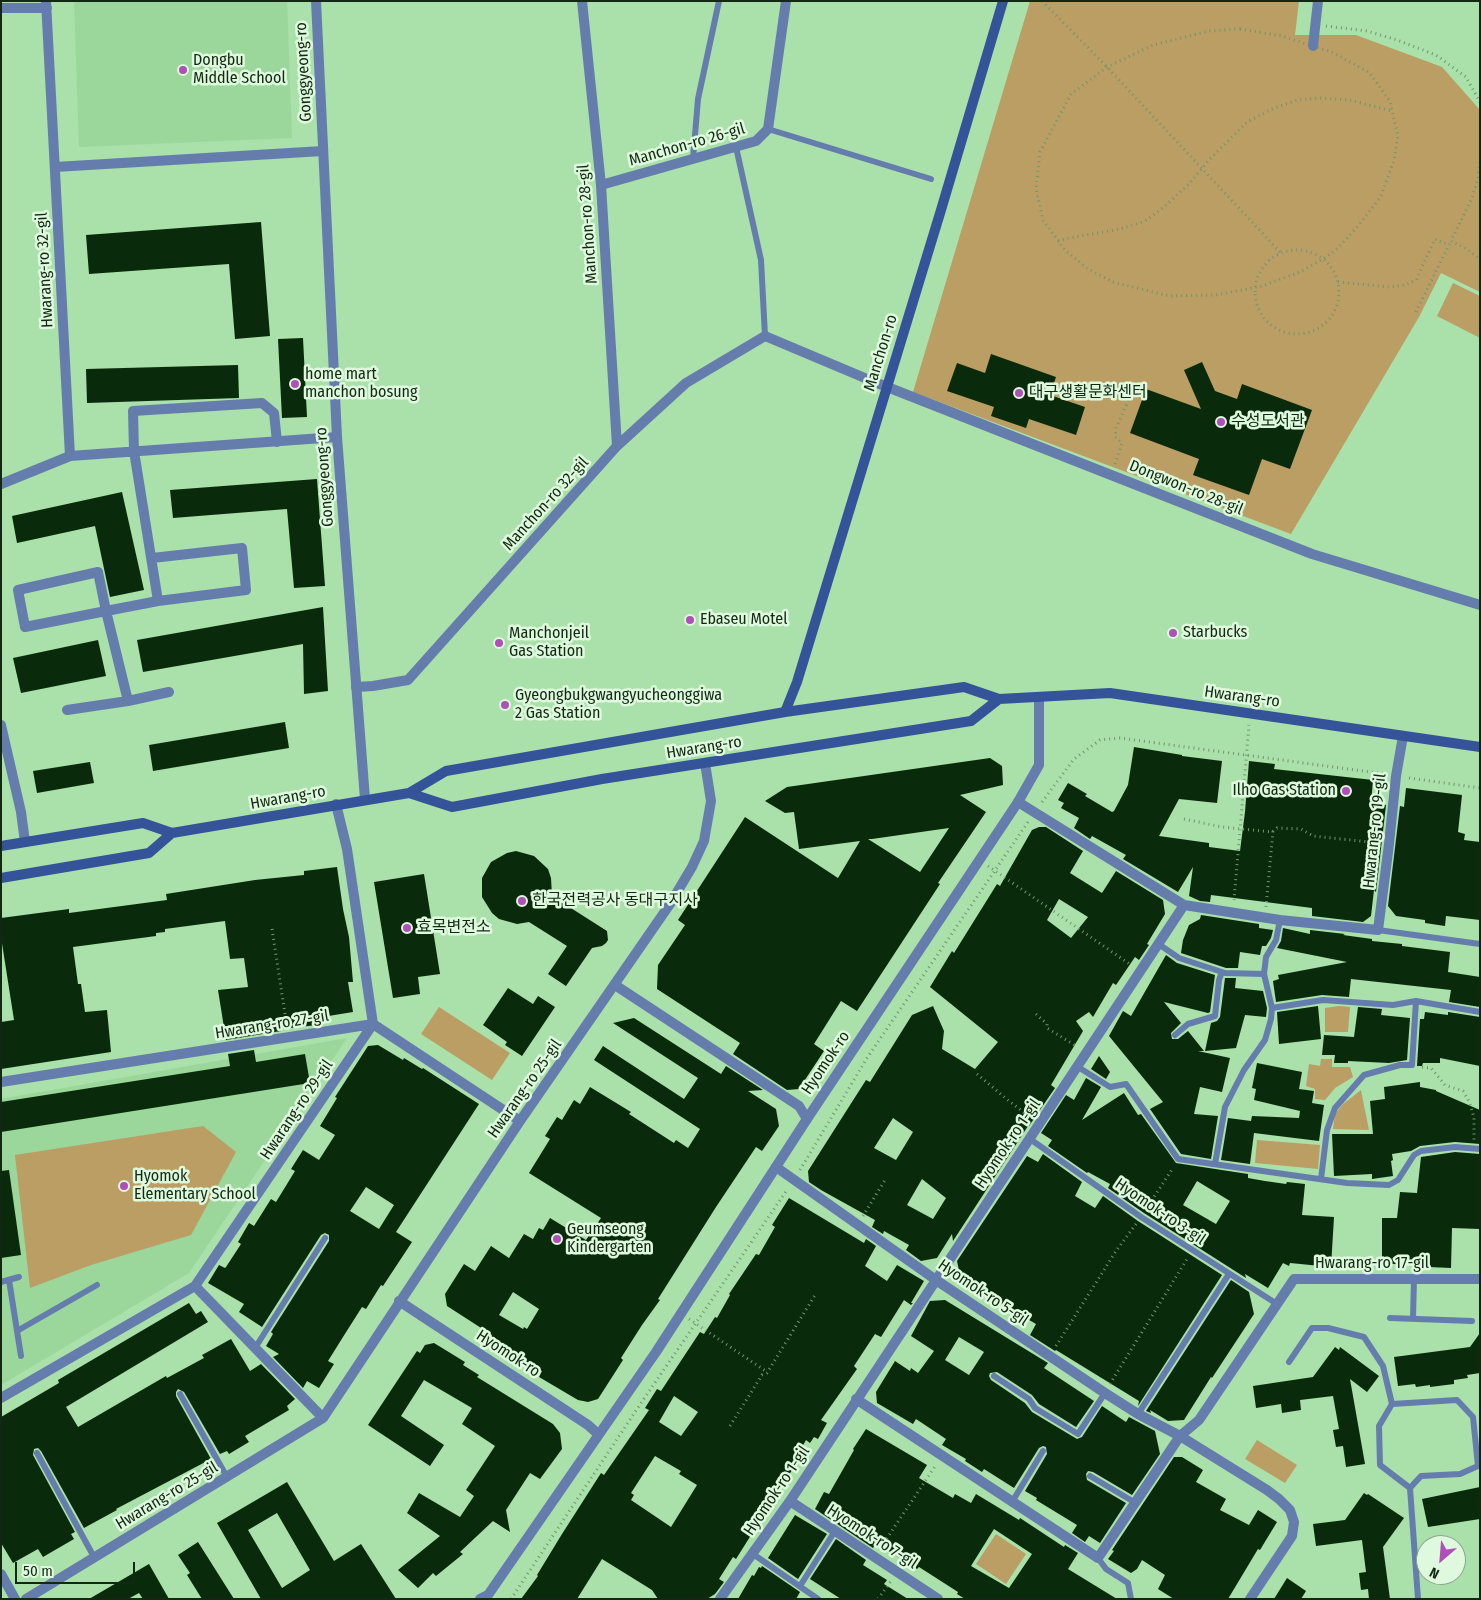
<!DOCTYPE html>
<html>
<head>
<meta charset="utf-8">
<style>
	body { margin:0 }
	#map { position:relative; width:1481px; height:1600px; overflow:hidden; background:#aae0a9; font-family:"Fira Sans Condensed",sans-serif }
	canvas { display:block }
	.frame { position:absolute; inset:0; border:2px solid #132813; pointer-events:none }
	.north { position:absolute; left:1416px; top:1535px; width:50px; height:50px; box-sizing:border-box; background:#def9dd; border:1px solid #8da58c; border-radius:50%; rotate:207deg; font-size:14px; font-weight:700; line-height:20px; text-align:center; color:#132813 }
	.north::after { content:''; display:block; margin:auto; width:18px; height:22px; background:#af4fb8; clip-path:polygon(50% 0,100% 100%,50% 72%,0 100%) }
	.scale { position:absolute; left:15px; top:1562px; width:120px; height:22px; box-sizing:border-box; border:2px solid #132813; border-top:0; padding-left:6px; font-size:15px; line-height:18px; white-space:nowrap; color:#132813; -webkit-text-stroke:4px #def9dd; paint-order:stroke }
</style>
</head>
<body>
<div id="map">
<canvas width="1481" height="1600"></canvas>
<div class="frame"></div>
<div class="north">N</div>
<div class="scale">50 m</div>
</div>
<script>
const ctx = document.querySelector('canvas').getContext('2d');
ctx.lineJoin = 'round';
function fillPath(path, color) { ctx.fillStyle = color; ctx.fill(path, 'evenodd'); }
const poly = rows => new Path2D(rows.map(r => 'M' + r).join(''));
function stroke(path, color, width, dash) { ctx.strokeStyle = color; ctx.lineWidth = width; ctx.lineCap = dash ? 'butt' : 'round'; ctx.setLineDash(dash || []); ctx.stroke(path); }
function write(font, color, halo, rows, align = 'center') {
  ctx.font = font + ' "Fira Sans Condensed","Noto Sans KR",sans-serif'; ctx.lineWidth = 5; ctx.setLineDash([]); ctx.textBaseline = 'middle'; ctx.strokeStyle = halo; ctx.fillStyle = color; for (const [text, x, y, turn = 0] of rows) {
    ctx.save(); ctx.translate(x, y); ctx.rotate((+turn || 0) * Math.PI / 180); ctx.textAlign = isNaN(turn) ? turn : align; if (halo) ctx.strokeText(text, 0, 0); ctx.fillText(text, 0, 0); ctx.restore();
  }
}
fillPath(poly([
	[74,1,287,1,292,138,79,147],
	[347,1038,189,1273,1,1385,1,1099]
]), '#9bd69a');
fillPath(poly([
	[1030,1,1299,1,1295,35,1356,35,1442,67,1480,110,1480,292,1441,273,1419,317,1291,534,913,392],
	[1453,283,1480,296,1480,338,1437,316],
	[1339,1006,1350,1007,1348,1032,1325,1032,1325,1008],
	[439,1007,510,1053,492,1080,421,1034],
	[1321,1059,1332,1059,1332,1067,1350,1067,1353,1077,1335,1088,1325,1100,1315,1099,1315,1089,1306,1086,1309,1064,1320,1066],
	[1361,1090,1369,1130,1333,1129,1335,1114,1343,1104],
	[203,1126,236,1152,191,1235,91,1265,30,1288,15,1155],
	[1257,1140,1320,1145,1318,1169,1255,1163],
	[1257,1440,1297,1465,1285,1483,1245,1459],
	[996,1534,1026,1554,1006,1584,976,1564]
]), '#bb9e64');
fillPath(poly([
	[261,222,270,336,235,339,229,264,89,274,86,235],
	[303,338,307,417,282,418,278,339],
	[991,354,1056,377,1050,395,1085,407,1076,435,1029,419,1026,428,991,416,994,407,947,391,957,363,985,373],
	[1202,362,1215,391,1237,399,1242,384,1312,410,1290,469,1262,459,1249,495,1193,475,1199,459,1130,433,1146,389,1201,409,1184,370],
	[238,365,239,398,87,403,86,369],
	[317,479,325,586,294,588,287,509,173,518,170,490],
	[122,492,144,590,110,597,95,526,17,543,12,516],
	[323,607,328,691,304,694,303,644,143,672,137,640],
	[98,640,106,676,21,693,13,658],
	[285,722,289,748,153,771,149,745],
	[1134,747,1182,755,1182,756,1222,761,1217,803,1179,799,1159,836,1209,843,1209,847,1240,851,1245,812,1249,761,1275,764,1274,769,1373,780,1371,803,1386,805,1376,892,1374,890,1371,916,1363,922,1312,916,1312,908,1211,895,1210,902,1200,901,1189,896,1193,867,1178,892,1123,859,1126,855,1092,836,1090,839,1074,828,1079,818,1061,808,1064,803,1058,800,1068,783,1087,794,1085,796,1112,812,1114,811,1128,785],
	[990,758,1002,766,1003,785,960,795,986,812,938,883,940,884,857,1011,841,1001,814,1044,824,1051,799,1089,787,1090,733,1054,740,1043,657,989,658,965,685,925,678,920,745,817,838,878,860,841,799,849,794,812,785,813,765,801,787,787],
	[949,828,920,872,868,839,872,839],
	[90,762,94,783,37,793,33,771],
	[1406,788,1462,795,1458,832,1465,834,1464,840,1480,842,1480,920,1446,916,1445,926,1425,923,1425,920,1396,916,1388,906,1400,806,1404,807],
	[1039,827,1046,827,1083,851,1070,873,1102,893,1116,871,1163,900,1165,914,1147,944,1149,945,1139,960,1135,957,1116,985,1113,983,1093,1017,1089,1012,1076,1021,1083,1031,1051,1085,1055,1088,1029,1126,1028,1126,953,1241,952,1234,937,1258,921,1261,906,1250,909,1245,884,1231,883,1234,872,1227,875,1220,821,1190,809,1182,808,1171,866,1080,870,1082,912,1015,933,1006,944,1031,942,1049,975,1069,998,1042,930,987,952,951,954,953,997,884,1000,886,1032,830],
	[1059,899,1088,917,1071,938,1047,920],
	[893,1118,913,1132,896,1160,874,1148],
	[922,1179,946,1198,933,1219,907,1205],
	[516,851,534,856,548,869,551,878,552,896,607,931,608,940,606,943,602,946,592,948,566,986,548,974,567,946,529,922,517,924,499,919,492,913,482,897,482,878,491,862,507,853],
	[337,867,343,909,349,937,353,982,348,982,353,1012,316,1018,317,1025,281,1029,281,1031,226,1040,218,990,248,987,244,958,230,959,225,921,165,929,165,932,156,933,156,936,73,947,78,984,81,984,85,1012,107,1010,111,1052,1,1069,1,1022,14,1020,1,937,1,918,69,909,69,913,167,900,166,894,255,880,304,875,304,871],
	[424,874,440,974,418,977,420,994,393,998,374,882],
	[1201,915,1259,924,1259,928,1273,930,1271,938,1266,946,1262,946,1260,955,1240,952,1238,968,1226,968,1181,953,1183,940,1189,925,1200,919],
	[1283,928,1310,934,1310,930,1345,934,1343,935,1372,939,1372,941,1402,944,1402,946,1450,952,1448,972,1480,977,1480,1007,1449,1002,1451,990,1351,979,1349,997,1322,995,1276,1002,1273,981,1279,979,1278,975,1347,962,1277,948,1281,941],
	[1166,955,1177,963,1215,975,1210,1012,1208,1013,1164,1002,1181,1023,1171,1033,1172,1039,1178,1039,1188,1031,1204,1051,1198,1051,1230,1058,1222,1092,1200,1087,1194,1114,1218,1116,1211,1159,1181,1154,1150,1109,1163,1102,1109,1036,1123,1011,1131,1016],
	[1225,978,1236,978,1235,988,1263,991,1267,1008,1266,1017,1245,1015,1236,1048,1205,1051,1211,1023,1217,1021,1220,1017],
	[508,988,533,1004,538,996,555,1007,522,1056,505,1045,507,1042,483,1025],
	[1318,1006,1321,1039,1279,1044,1277,1012],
	[1358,1007,1382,1009,1381,1015,1410,1018,1407,1060,1389,1063,1348,1061,1348,1063,1334,1063,1335,1055,1322,1055,1324,1035,1354,1037],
	[1425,1012,1448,1015,1448,1012,1480,1017,1480,1066,1440,1058,1440,1063,1423,1063,1422,1066,1417,1066,1420,1019,1424,1019],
	[634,1018,721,1074,726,1066,763,1090,748,1091,776,1109,779,1126,762,1151,756,1147,716,1207,658,1299,660,1300,642,1325,621,1358,623,1360,598,1399,588,1402,578,1400,539,1377,542,1371,506,1350,505,1353,488,1343,492,1335,447,1306,445,1294,464,1264,475,1271,491,1246,509,1258,524,1234,533,1239,539,1228,543,1230,550,1218,586,1240,601,1218,529,1173,550,1139,545,1136,557,1117,562,1120,574,1100,580,1104,590,1087,631,1112,629,1114,674,1143,676,1140,688,1148,700,1129,594,1060,603,1046,684,1099,698,1078,613,1023],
	[513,1292,539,1309,527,1329,524,1327,523,1329,499,1315],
	[378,1045,403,1060,404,1058,422,1069,423,1068,479,1104,396,1232,412,1242,383,1286,381,1285,366,1309,362,1307,343,1337,328,1361,334,1364,319,1388,307,1381,303,1388,273,1357,279,1354,266,1346,273,1334,271,1332,329,1241,329,1235,325,1233,321,1235,262,1327,239,1312,244,1304,208,1283,219,1265,225,1268,226,1267,241,1244,238,1242,249,1223,254,1226,271,1199,276,1202,295,1171,291,1169,303,1150,319,1160,335,1135,320,1126,337,1098,335,1097,368,1046],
	[366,1187,394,1205,379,1229,350,1211],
	[254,1050,256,1062,305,1054,310,1083,1,1132,1,1102,230,1066,228,1054],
	[1099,1056,1110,1072,1106,1079,1091,1069],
	[1257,1063,1302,1072,1299,1089,1314,1091,1312,1103,1324,1105,1319,1141,1254,1133,1250,1164,1221,1160,1228,1118,1251,1121,1252,1116,1299,1118,1300,1111,1254,1100,1256,1089,1252,1088],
	[1086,1078,1101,1087,1082,1120,1124,1093,1138,1115,1141,1114,1176,1163,1248,1174,1248,1178,1265,1181,1286,1184,1287,1182,1305,1184,1302,1215,1334,1217,1331,1267,1290,1263,1289,1266,1283,1263,1268,1288,1245,1274,1246,1278,1144,1213,1108,1188,1110,1184,1088,1172,1087,1173,1048,1146,1052,1140,1041,1133,1066,1095,1074,1100],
	[1197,1181,1230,1201,1216,1224,1183,1205],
	[1420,1082,1420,1087,1436,1090,1436,1091,1480,1110,1480,1144,1455,1142,1420,1146,1411,1151,1392,1154,1393,1160,1391,1161,1393,1176,1372,1179,1372,1174,1334,1176,1332,1134,1373,1134,1370,1101,1385,1099,1384,1087],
	[1455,1152,1480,1154,1480,1229,1452,1228,1451,1268,1429,1267,1429,1264,1382,1264,1382,1218,1397,1218,1400,1192,1417,1193,1421,1157],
	[1043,1154,1082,1182,1075,1196,1095,1208,1103,1196,1138,1221,1222,1275,1138,1406,1139,1401,1056,1350,1055,1351,1030,1335,1036,1324,973,1287,975,1283,960,1275,957,1261,1027,1156,1038,1162],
	[9,1170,21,1255,1,1258,1,1171],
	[789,1198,864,1243,866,1239,876,1246,865,1266,887,1281,897,1265,924,1281,911,1303,913,1303,911,1305,904,1300,881,1337,875,1334,854,1366,857,1369,821,1420,827,1423,818,1439,814,1437,810,1443,806,1440,790,1469,792,1470,736,1559,733,1557,719,1579,724,1582,715,1594,707,1599,658,1599,652,1590,602,1559,577,1599,521,1599,538,1576,537,1575,562,1534,601,1473,604,1475,649,1410,645,1408,657,1389,661,1391,700,1332,704,1334,715,1317,717,1318,730,1295,729,1294,756,1254,759,1255,775,1227,772,1225],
	[674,1396,698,1412,681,1436,659,1422],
	[655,1456,681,1471,679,1474,697,1485,671,1527,631,1500,634,1495,631,1493],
	[1231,1280,1249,1292,1254,1314,1212,1378,1211,1377,1184,1420,1168,1421,1150,1410,1151,1413,1146,1411],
	[945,1300,1048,1363,1044,1368,1094,1401,1076,1427,1039,1404,1032,1395,997,1372,990,1373,989,1376,991,1380,1025,1403,1032,1412,1077,1439,1082,1437,1102,1406,1126,1422,1129,1417,1155,1431,1160,1454,1132,1495,1093,1472,1088,1471,1086,1474,1087,1480,1126,1503,1100,1543,1089,1536,1085,1542,1072,1533,1077,1525,1036,1500,1037,1498,1025,1491,1047,1454,1046,1447,1043,1446,1039,1448,1014,1488,984,1469,982,1472,965,1461,966,1459,942,1445,946,1439,916,1419,913,1424,877,1403,876,1392,895,1361,910,1371,911,1368,918,1373,934,1351,911,1336,930,1301],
	[959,1337,984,1352,969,1375,945,1360],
	[189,1303,196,1314,201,1311,208,1322,66,1407,78,1427,166,1376,167,1378,204,1358,202,1355,231,1339,250,1371,261,1364,295,1399,287,1406,289,1410,245,1436,249,1442,229,1454,227,1451,220,1454,184,1392,178,1389,176,1392,176,1396,211,1459,116,1509,117,1510,84,1528,41,1451,38,1448,34,1449,33,1455,75,1532,71,1534,74,1539,43,1557,38,1549,13,1563,1,1543,1,1417,59,1383,58,1380],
	[1480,1333,1480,1373,1467,1375,1468,1378,1454,1380,1454,1384,1430,1387,1430,1385,1416,1387,1415,1384,1398,1386,1394,1357,1470,1347],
	[434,1343,465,1362,463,1365,479,1375,477,1377,553,1424,560,1433,562,1449,540,1479,530,1473,506,1510,510,1532,493,1521,460,1552,463,1554,436,1576,433,1573,418,1588,398,1570,440,1536,407,1513,419,1493,460,1517,474,1496,466,1490,495,1446,462,1424,472,1408,424,1380,401,1416,444,1445,430,1466,368,1425,417,1351,420,1353,425,1345],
	[1335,1347,1339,1350,1340,1347,1379,1376,1367,1392,1350,1379,1365,1464,1346,1467,1343,1446,1336,1447,1333,1430,1339,1429,1333,1396,1300,1400,1301,1410,1282,1413,1281,1404,1256,1408,1253,1386,1313,1377],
	[866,1429,927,1465,919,1478,953,1498,955,1494,971,1503,976,1494,1019,1520,1020,1518,1064,1547,1065,1545,1078,1553,1068,1569,1117,1599,965,1599,957,1594,958,1592,919,1567,917,1569,876,1543,873,1548,815,1509,824,1492,829,1494,854,1450,853,1449],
	[994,1529,1032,1554,1009,1588,971,1566],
	[1174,1457,1182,1457,1203,1470,1196,1482,1226,1499,1220,1510,1249,1525,1258,1510,1277,1522,1260,1550,1258,1549,1228,1599,1174,1599,1158,1589,1165,1575,1142,1560,1137,1569,1131,1573,1108,1559,1114,1551,1112,1550],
	[287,1482,334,1561,361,1544,396,1599,261,1599,217,1523],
	[277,1513,310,1570,282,1588,248,1530],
	[1480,1487,1480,1519,1428,1527,1422,1499],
	[1364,1493,1367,1495,1368,1494,1404,1518,1383,1547,1390,1599,1369,1599,1368,1589,1361,1590,1359,1573,1366,1572,1362,1540,1316,1546,1313,1524,1345,1520],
	[795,1515,827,1534,798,1579,768,1558],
	[836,1539,866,1560,863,1565,887,1580,884,1584,908,1599,841,1599,810,1579],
	[198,1542,234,1599,202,1599,187,1575,190,1573,178,1555],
	[149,1564,169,1599,143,1599,139,1593,128,1599,89,1599],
	[762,1566,800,1592,796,1599,738,1599,752,1575,754,1576,759,1567,761,1568],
	[1287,1578,1306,1591,1301,1599,1274,1599]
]), '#092b0b');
stroke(poly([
	[1042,1,1107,67,1281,253],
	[1326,26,1367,31,1397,40,1436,55,1466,77,1480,102,1480,106],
	[1240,29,1282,36,1332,52,1370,73,1390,102,1398,136,1394,160,1381,196,1359,225,1338,248,1323,259,1300,272,1262,286,1216,295,1169,296,1113,282,1088,269,1065,250,1043,220,1036,189,1040,152,1071,94,1107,67,1153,45,1209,31,1240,29],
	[1480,162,1478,178,1472,198,1451,241,1467,249,1480,259],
	[1058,241,1069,238,1120,229,1145,221,1164,207,1189,184,1209,160,1247,122,1274,108,1298,100,1320,98,1349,100,1392,111],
	'1255 292a42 42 0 1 1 84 0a42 42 0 1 1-84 0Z',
	[1338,282,1389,287,1405,285,1416,280,1435,239,1449,245],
	[1416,312,1451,241],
	[1115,464,1122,443,1115,437,1116,428,1138,379],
	[1409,778,1480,788],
	[1042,802,1074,759,1100,740,1120,738,1385,774],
	[1184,819,1222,827,1272,832,1277,828,1301,829,1313,836,1379,843],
	[988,866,1131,965],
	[1234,900,1249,725],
	[1266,907,1273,831],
	[272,929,287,1027],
	[1036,1014,1047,1024,1047,1028,1076,1046],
	[1422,1067,1431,1068,1445,1085,1463,1091,1470,1103,1474,1118,1474,1140],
	[977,1074,1009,1101,1031,1118],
	[800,1170,867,1058,1028,822],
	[1146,1209,1173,1168],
	[863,1216,885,1180],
	[689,1319,767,1372],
	[1056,1346,1116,1251,1136,1224],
	[1110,1384,1187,1259],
	[730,1426,762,1375,767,1373,815,1295],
	[881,1547,936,1465],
	[511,1599,641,1403,787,1190],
	[878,1599,891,1581]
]), '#6e976e', 3, [1, 4]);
stroke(poly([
	[768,129,931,179],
	[736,147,761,260,765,336],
	[693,159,698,99,719,1],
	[1378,930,1480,944],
	[1157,943,1179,958,1225,973,1264,974],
	[1272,1008,1323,1000,1393,1005,1416,1001,1480,1012],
	[1175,1035,1188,1024,1215,1016,1219,980,1222,972],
	[1078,1067,1110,1087,1126,1084,1178,1159,1347,1183,1389,1185,1398,1180,1414,1155,1421,1151,1455,1147,1480,1149],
	[1030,1139,1141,1217,1277,1304],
	[1215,1164,1225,1107,1244,1070,1265,1040,1271,1019,1272,1008,1264,974,1266,957,1276,940,1280,920],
	[1321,1179,1327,1130,1335,1108,1364,1075,1400,1065,1412,1065,1416,1001],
	[9,1280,21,1356],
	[1,1282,19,1277],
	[1390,1318,1472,1321],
	[1413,1319,1414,1279],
	[17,1331,97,1285],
	[255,1348,325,1238],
	[1289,1362,1312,1328,1328,1328,1364,1337,1383,1366,1392,1404],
	[994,1376,1029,1399,1035,1408,1078,1434,1105,1393],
	[180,1394,227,1477],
	[1138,1414,1229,1274],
	[37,1453,94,1557],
	[1090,1476,1134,1502],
	[1410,1488,1380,1465,1379,1426,1392,1404,1457,1400,1473,1417,1478,1466,1460,1474,1421,1476,1410,1488,1418,1599],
	[1012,1502,1043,1451],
	[753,1554,818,1599],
	[1098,1558,1106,1569,1128,1583,1131,1599],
	[800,1586,835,1531]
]), '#657dac', 6);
stroke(poly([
	[46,1,70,456],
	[582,1,601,185,617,446],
	[1,8,47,8],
	[1313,46,1318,1],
	[55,167,323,151],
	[601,185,756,141,768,129,786,1],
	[1,484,70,456,337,437],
	[152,558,242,548,246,590,158,601,134,451,133,411,262,403,274,413,277,442],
	[356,687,373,686,408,680,617,446,686,383,765,336,872,381,1312,554,1480,605],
	[128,701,169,692],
	[67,710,128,701,106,611,98,572,18,590,25,627,106,611,158,601],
	[1,725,21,812,25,842],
	[1018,802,1184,905],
	[615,985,799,1106,807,1119],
	[1,1082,373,1024,520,1121],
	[776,1167,936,1280,1105,1393,1138,1414,1180,1436,1267,1490,1279,1499,1290,1510,1294,1522,1292,1536,1250,1599],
	[195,1286,323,1418],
	[399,1301,588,1425,598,1434],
	[1,1398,195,1286,373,1024,347,849,336,804],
	[856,1399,1098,1558,1180,1436,1199,1420,1294,1279,1480,1279],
	[790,1501,938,1599],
	[1,1574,15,1599],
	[26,1599,323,1418,520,1121,670,904,692,867,704,841,711,801,705,763],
	[720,1599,790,1501,1184,905,1280,920,1378,930,1389,844,1396,776,1403,736]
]), '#657dac', 10);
stroke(poly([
	[316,1,337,437,365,799],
	[480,1599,488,1595,656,1352,807,1119,1018,802,1039,765,1039,697]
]), '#657dac', 10);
stroke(poly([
	[785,712,797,682,941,210,1003,1],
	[409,793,452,807,602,779,971,721,999,699],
	[1,846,143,823,172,833,409,793,446,771,785,712,964,687,999,699,1110,693,1480,747],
	[1,878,149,853,172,833]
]), '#345398', 10);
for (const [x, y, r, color] of [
	[183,70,5,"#af4fb8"],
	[295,384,5,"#af4fb8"],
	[1019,393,5,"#af4fb8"],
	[1221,422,5,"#af4fb8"],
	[690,620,5,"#af4fb8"],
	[1173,633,5,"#af4fb8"],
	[499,643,5,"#af4fb8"],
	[505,705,5,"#af4fb8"],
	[1346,791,5,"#af4fb8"],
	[522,901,5,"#af4fb8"],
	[407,928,5,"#af4fb8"],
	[124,1186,5,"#af4fb8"],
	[557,1239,5,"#af4fb8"]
]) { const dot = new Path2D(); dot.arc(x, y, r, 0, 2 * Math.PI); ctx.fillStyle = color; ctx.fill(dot); stroke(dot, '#def9dd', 2); }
write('16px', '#132813', '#def9dd', [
	["Dongbu",193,61],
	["Middle School",193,79],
	["home mart",305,375],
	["manchon bosung",305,393],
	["대구생활문화센터",1029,393],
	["수성도서관",1231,422],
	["Ebaseu Motel",700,620],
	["Starbucks",1183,633],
	["Manchonjeil",509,634],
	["Gas Station",509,652],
	["Gyeongbukgwangyucheonggiwa",515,696],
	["2 Gas Station",515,714],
	["Ilho Gas Station",1336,791,"right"],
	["한국전력공사 동대구지사",532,901],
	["효목변전소",417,928],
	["Hyomok",134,1177],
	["Elementary School",134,1195],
	["Geumseong",567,1230],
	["Kindergarten",567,1248]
], 'left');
write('16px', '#132813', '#def9dd', [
	["Gonggyeong-ro",304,72,-93],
	["Manchon-ro 26-gil",687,145,-16],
	["Manchon-ro 28-gil",588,224,-94],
	["Hwarang-ro 32-gil",45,270,-93],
	["Manchon-ro",881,353,-73],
	["Gonggyeong-ro",325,477,-94],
	["Dongwon-ro 28-gil",1186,488,22],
	["Manchon-ro 32-gil",546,504,-48],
	["Hwarang-ro",1242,697,8],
	["Hwarang-ro",704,748,-9],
	["Hwarang-ro",288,798,-10],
	["Hwarang-ro 19-gil",1375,831,-84],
	["Hwarang-ro 27-gil",272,1025,-9],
	["Hyomok-ro",826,1063,-56],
	["Hwarang-ro 25-gil",525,1089,-55],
	["Hwarang-ro 29-gil",297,1110,-56],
	["Hyomok-ro 1-gil",1008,1144,-56],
	["Hyomok-ro 3-gil",1160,1212,34],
	["Hwarang-ro 17-gil",1372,1264],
	["Hyomok-ro 5-gil",983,1293,34],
	["Hyomok-ro",508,1354,33],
	["Hyomok-ro 1-gil",777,1491,-56],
	["Hwarang-ro 25-gil",167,1496,-31],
	["Hyomok-ro 7-gil",872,1537,33]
]);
</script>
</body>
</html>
